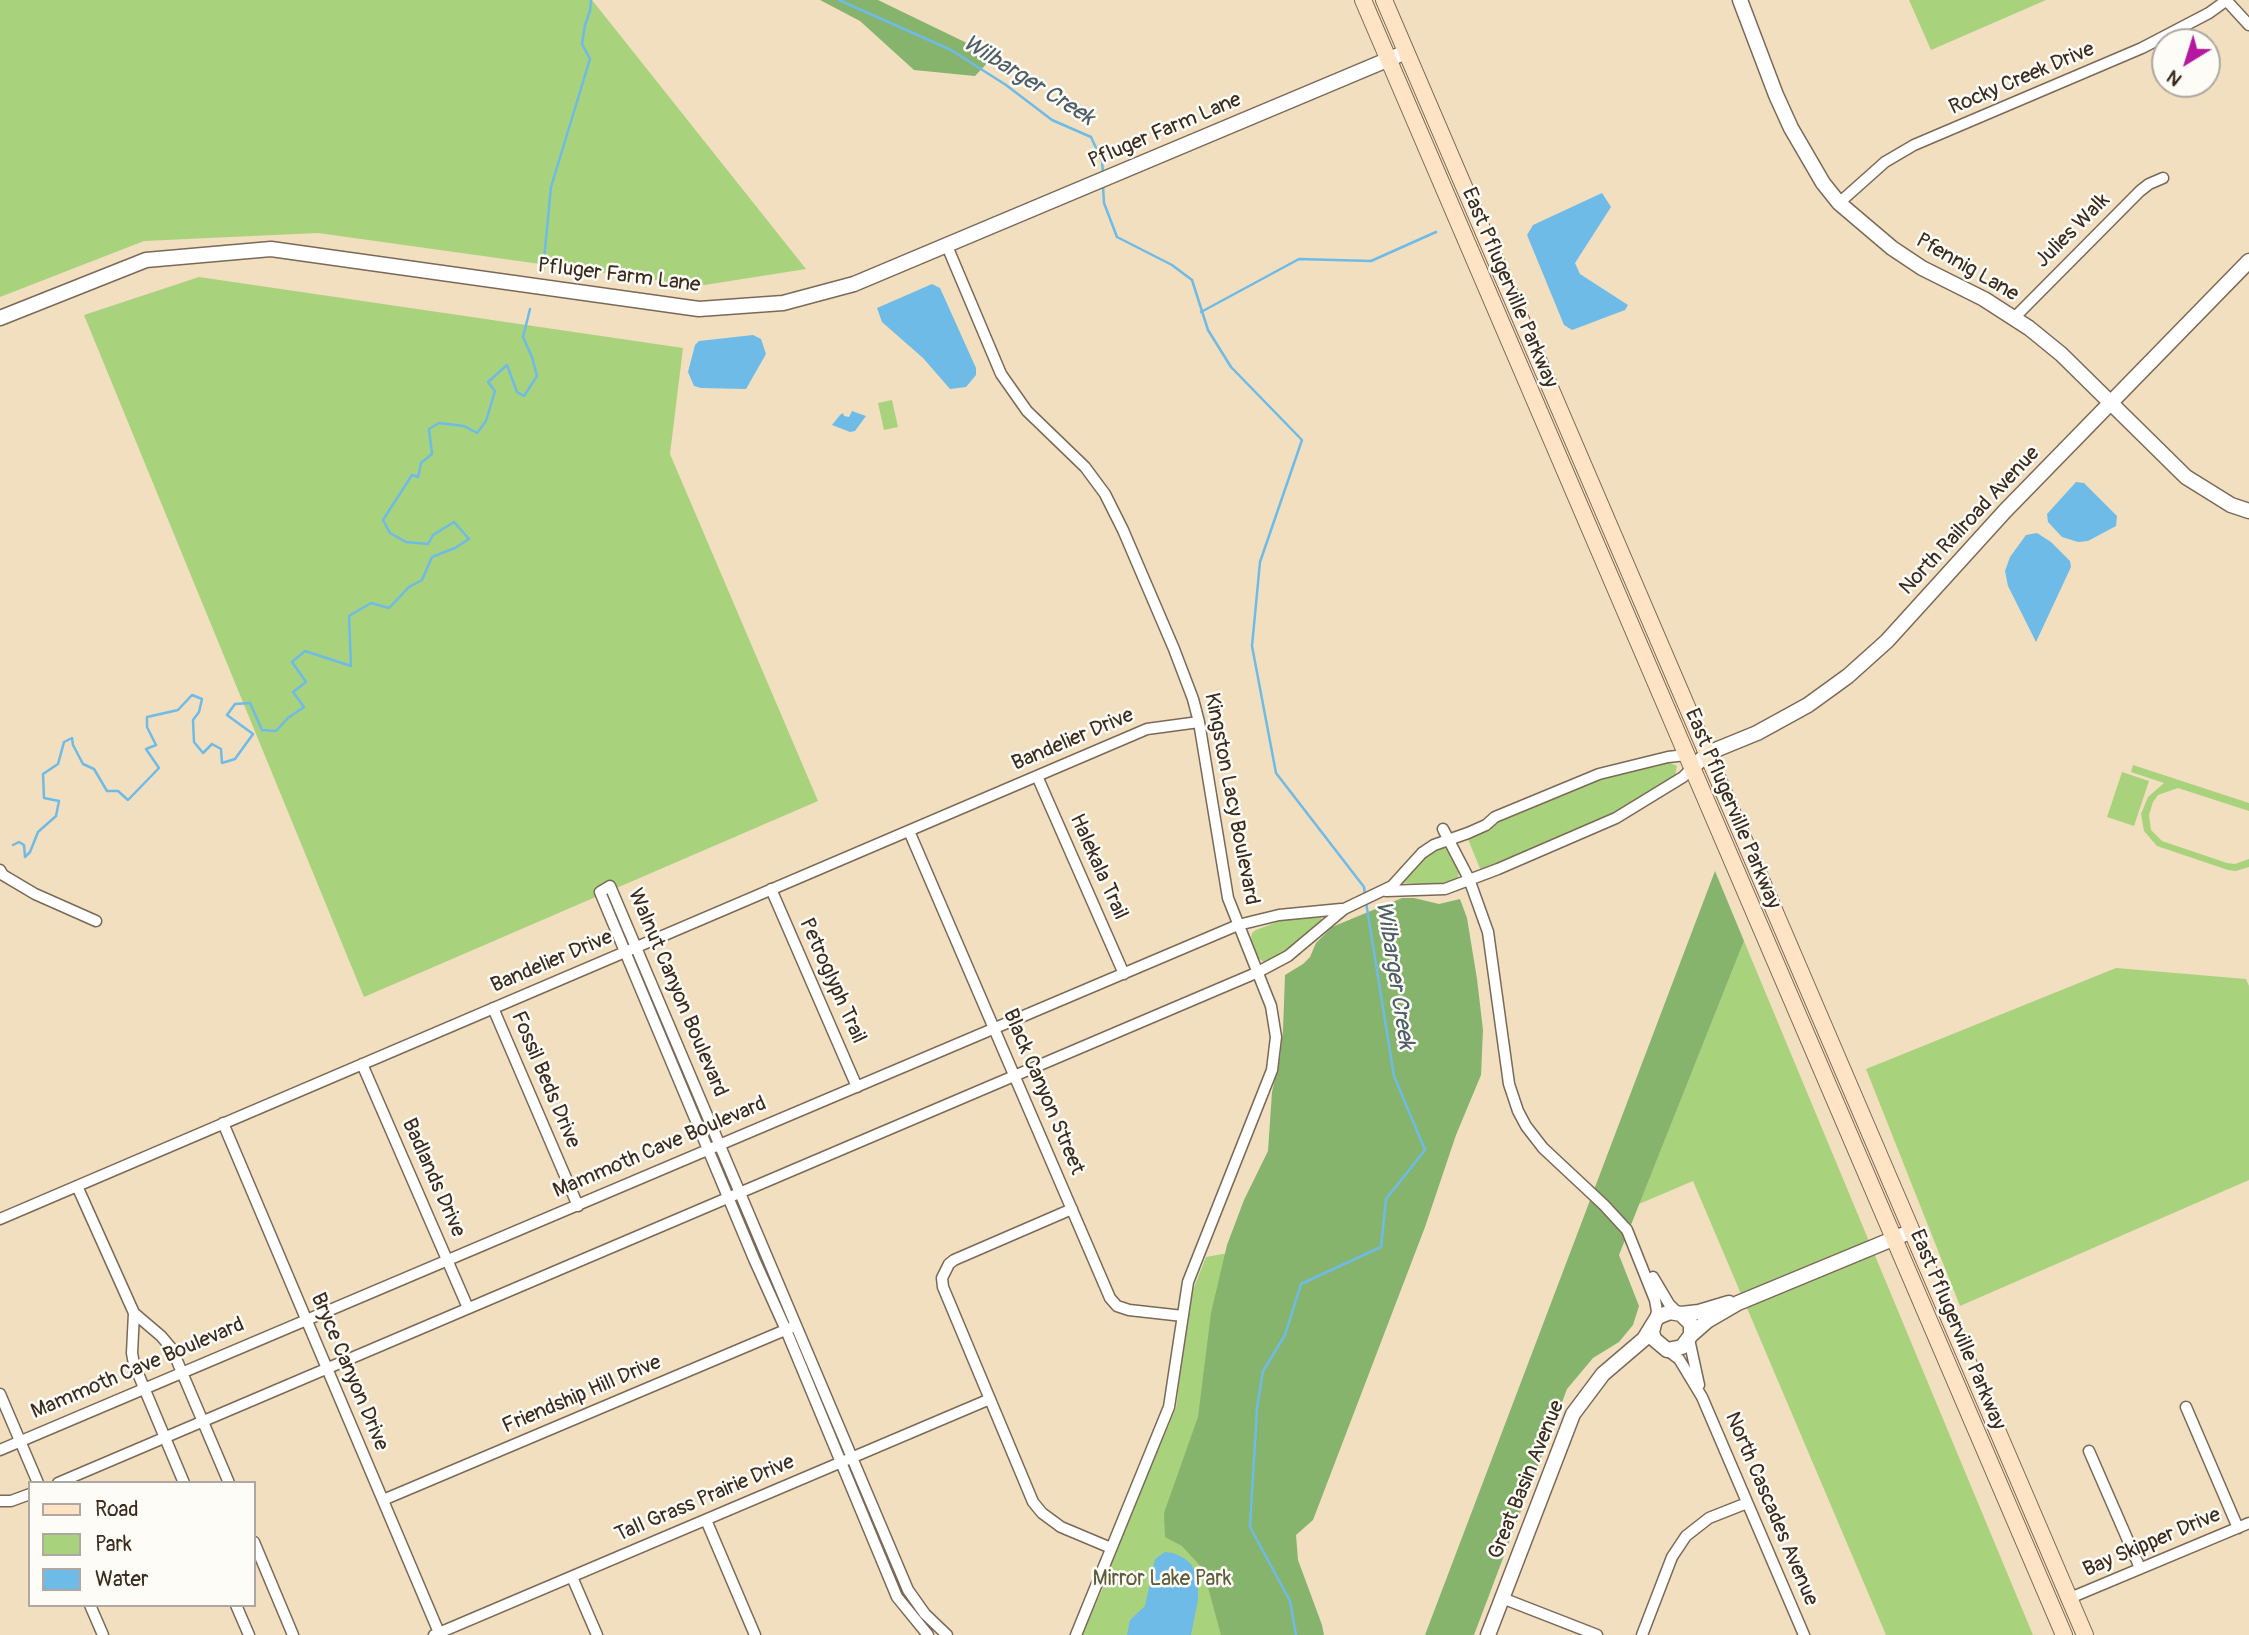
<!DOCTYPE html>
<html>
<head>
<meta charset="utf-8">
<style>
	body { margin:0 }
	#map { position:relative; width:2249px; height:1635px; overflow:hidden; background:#f1dfc0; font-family:Pangolin,sans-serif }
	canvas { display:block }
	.legend { position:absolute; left:28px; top:1481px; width:228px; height:126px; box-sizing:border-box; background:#fdfcf7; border:2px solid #afa8a0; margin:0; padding:9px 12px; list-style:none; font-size:21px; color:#3b2a1e }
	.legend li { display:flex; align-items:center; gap:14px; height:35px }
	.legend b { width:35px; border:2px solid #afa8a0 }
	.north { position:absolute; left:2151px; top:28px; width:70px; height:70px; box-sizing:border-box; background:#fdfcf7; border:2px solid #afa8a0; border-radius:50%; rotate:218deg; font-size:19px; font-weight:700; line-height:28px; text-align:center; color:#3b2a1e }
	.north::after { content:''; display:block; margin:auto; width:24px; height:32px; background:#b5179e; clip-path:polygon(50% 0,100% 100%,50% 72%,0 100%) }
</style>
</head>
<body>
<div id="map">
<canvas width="2249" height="1635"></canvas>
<ul class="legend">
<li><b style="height:9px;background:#fee4c5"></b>Road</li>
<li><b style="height:19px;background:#a9d27d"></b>Park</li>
<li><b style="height:19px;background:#6ebbe8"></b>Water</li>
</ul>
<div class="north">N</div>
</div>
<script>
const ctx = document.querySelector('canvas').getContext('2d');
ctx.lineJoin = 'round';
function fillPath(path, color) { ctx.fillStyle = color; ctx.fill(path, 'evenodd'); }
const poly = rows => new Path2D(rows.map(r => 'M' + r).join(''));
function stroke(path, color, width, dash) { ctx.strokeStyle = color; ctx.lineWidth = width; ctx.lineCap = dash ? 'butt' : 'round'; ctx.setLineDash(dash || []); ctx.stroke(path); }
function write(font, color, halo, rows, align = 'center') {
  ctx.font = font + ' Pangolin,sans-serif'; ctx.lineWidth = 5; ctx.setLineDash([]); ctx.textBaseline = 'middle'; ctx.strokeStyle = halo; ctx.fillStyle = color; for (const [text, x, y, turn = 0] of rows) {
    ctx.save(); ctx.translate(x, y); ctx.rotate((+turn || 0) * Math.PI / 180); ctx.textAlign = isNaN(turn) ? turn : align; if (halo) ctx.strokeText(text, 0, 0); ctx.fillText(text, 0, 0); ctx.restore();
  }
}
fillPath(poly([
	[0,0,592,0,806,269,698,286,318,233,144,241,0,297],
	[1909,0,2046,0,1931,50],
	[199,277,683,348,670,454,818,801,364,997,84,315],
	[892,400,898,427,884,430,878,403],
	[1668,762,1677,766,1675,776,1632,803,1612,814,1481,871,1468,839,1487,831,1496,822,1594,781],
	[2133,765,2249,803,2249,811,2178,788,2158,795,2153,802,2149,815,2151,830,2162,841,2227,863,2235,864,2249,859,2249,867,2236,871,2228,870,2157,846,2144,831,2141,814,2148,797,2164,783,2131,772],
	[2122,772,2149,781,2134,826,2107,817],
	[1444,847,1450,852,1459,873,1457,879,1440,885,1403,883,1423,858],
	[1320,917,1322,919,1320,921,1285,952,1271,961,1264,962,1258,958,1251,941,1252,933,1256,930,1282,920],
	[1744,941,2033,1635,1886,1635,1693,1181,1639,1204],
	[2116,968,2246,979,2249,986,2249,1180,1960,1306,1866,1069],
	[1262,1247,1230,1635,1082,1635,1106,1581,1113,1556,1176,1408,1189,1300,1206,1257]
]), '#a9d27d');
fillPath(poly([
	[820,0,878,0,973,46,990,60,975,76,914,70,860,21],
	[1715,871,1744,941,1619,1255,1639,1306,1633,1325,1619,1342,1593,1358,1567,1389,1474,1635,1425,1635],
	[1402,898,1414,898,1439,904,1460,899,1467,918,1477,979,1483,1030,1481,1075,1456,1135,1425,1227,1313,1520,1296,1535,1298,1560,1322,1625,1324,1635,1221,1635,1203,1569,1182,1546,1165,1537,1164,1513,1198,1417,1211,1313,1227,1245,1244,1200,1268,1151,1272,1092,1280,1057,1283,1030,1285,975,1303,964,1310,957,1316,943,1332,927]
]), '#86b46c');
fillPath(poly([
	[1602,193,1611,207,1575,263,1580,274,1628,305,1625,310,1572,330,1564,325,1527,235,1533,225],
	[932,284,940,288,976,368,976,375,966,387,950,389,923,358,882,322,877,308],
	[753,335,761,339,766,354,746,389,701,388,694,386,688,372,695,345,699,341],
	[852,411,866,416,855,431,850,432,832,425,840,415,843,413,844,416,849,417],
	[2076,482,2084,483,2117,516,2116,526,2088,541,2078,542,2062,537,2048,522,2047,514],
	[2037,533,2051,542,2070,561,2071,567,2036,642,2008,586,2005,571,2010,557,2026,535],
	[1165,1552,1173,1553,1184,1558,1191,1564,1198,1577,1198,1600,1191,1635,1127,1635,1130,1620,1145,1606,1155,1559]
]), '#6ebbe8');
stroke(poly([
	[839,0,951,50,1006,85,1052,120,1091,137,1102,161,1103,172],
	[1103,186,1104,203,1117,237,1172,265,1192,280,1208,330,1231,367,1302,440,1260,562,1252,646,1276,773,1364,887,1365,895],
	[543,270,551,187,590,59,582,44,585,25,590,11,591,0],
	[1201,312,1299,259,1371,261,1436,232],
	[13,845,19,842,24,845,25,857,30,852,38,832,56,816,59,801,44,798,43,774,58,764,64,742,72,738,73,745,83,764,94,769,107,791,118,791,128,800,159,768,146,749,156,745,147,727,147,717,178,710,192,695,202,699,199,712,193,720,194,742,203,753,212,744,221,749,222,763,235,759,253,734,227,715,235,704,250,703,262,730,276,731,288,718,304,707,293,692,306,682,292,662,305,651,351,666,349,616,371,603,389,608,409,587,422,580,432,557,455,548,469,539,454,522,433,535,428,544,406,542,390,533,383,520,412,475,418,477,421,463,432,454,429,429,439,423,464,426,477,433,486,421,495,391,488,382,507,365,517,392,524,396,537,376,532,357,523,337,530,309],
	[1296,1635,1290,1601,1250,1527,1257,1408,1263,1371,1285,1335,1301,1284,1381,1247,1386,1199,1425,1150,1394,1076,1366,902]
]), '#6ebbe8', 2.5);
const minor = poly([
	[2227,1,2249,25],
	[1839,203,1885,162,1914,145,2142,48,2209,13,2227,0],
	[947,246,1001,374,1027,411,1085,467,1105,494,1123,530,1174,649,1193,699,1199,722,1228,898,1271,1006,1276,1037,1272,1070,1188,1282,1169,1407,1076,1635],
	[2014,318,2140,191,2149,184,2163,178],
	[1037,776,1124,974],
	[1443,829,1469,879,1488,932,1509,1084,1518,1111,1526,1126,1543,1148,1604,1205,1627,1230,1655,1300,1657,1311,1655,1321],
	[909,831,1110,1298,1117,1306,1129,1310,1183,1316],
	[0,870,3,875,35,894,96,921],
	[771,889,857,1087],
	[1386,891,1445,889,1498,869,1616,818,1683,777,1691,769],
	[493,1008,578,1206],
	[362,1064,468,1308],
	[223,1123,440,1635],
	[77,1186,134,1313,161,1336,172,1349,229,1483],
	[1072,1209,954,1260,949,1264,942,1278,943,1287,1033,1502,1042,1513,1061,1527,1111,1548],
	[0,1219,1147,729,1199,722],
	[1653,1277,1669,1304,1678,1313],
	[134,1313,132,1353,134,1364,184,1483],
	[1689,1339,1699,1385],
	[1667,1350,1679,1359,1702,1397,1804,1635],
	[0,1394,38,1483],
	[2186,1407,2238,1528],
	[0,1450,1238,925,1279,915,1341,909],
	[2089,1451,2140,1568],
	[58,1483,1256,973,1288,956,1344,909,1392,886,1422,853,1434,845,1468,833,1486,825,1495,817,1599,774,1668,757,1686,755],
	[383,1500,790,1328],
	[0,1501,11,1501,30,1494],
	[706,1520,755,1635],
	[254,1542,293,1635],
	[572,1577,597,1635],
	[1502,1598,1597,1635],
	[2070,1598,2249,1523],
	[90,1605,103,1635],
	[236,1605,249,1635],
	[434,1635,990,1399],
	[928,1635,897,1597,786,1330,754,1259,600,892,610,886,908,1590,925,1614,947,1635],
	[1642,1635,1672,1557,1686,1536,1709,1518,1747,1503]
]);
const tertiary = poly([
	[1740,0,1776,95,1791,128,1823,183,1839,203,1892,248,1922,268,1984,299,2029,328,2061,354,2186,477,2231,505,2249,511],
	[0,318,146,260,271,249,699,309,783,303,854,284,1406,52],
	[1691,769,1708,753,1757,733,1808,705,1848,676,1887,641,2005,511,2249,261],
	[1681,1314,1699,1312,1729,1303],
	[1691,1335,1707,1321,1738,1303,1912,1231],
	[1488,1635,1573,1414,1603,1374,1644,1339,1657,1318,1660,1316,1670,1312,1681,1314,1691,1324,1691,1335,1682,1347,1667,1350,1654,1339,1652,1332,1654,1324]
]);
const secondary = poly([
	[1363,0,2064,1635],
	[1384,0,2085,1635]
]);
stroke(minor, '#7b6957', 13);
stroke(tertiary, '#7b6957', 17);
stroke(secondary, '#7b6957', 18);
stroke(minor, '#fff', 10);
stroke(tertiary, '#fff', 14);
stroke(secondary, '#fee4c5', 16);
write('21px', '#3b2a1e', '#fdfcf7', [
	["Rocky Creek Drive",2022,79,-23],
	["Pfluger Farm Lane",1165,131,-23],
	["Julies Walk",2073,231,-45],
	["Pfennig Lane",1967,268,30],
	["Pfluger Farm Lane",619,276,7],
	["East Pflugerville Parkway",1509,288,67],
	["North Railroad Avenue",1970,521,-47],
	["Bandelier Drive",1073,740,-23],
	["Kingston Lacy Boulevard",1231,799,79],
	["East Pflugerville Parkway",1732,809,67],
	["Halekala Trail",1098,867,66],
	["Bandelier Drive",552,962,-23],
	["Petroglyph Trail",832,981,66],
	["Walnut Canyon Boulevard",677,993,67],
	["Fossil Beds Drive",545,1080,67],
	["Black Canyon Street",1043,1092,67],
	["Mammoth Cave Boulevard",660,1148,-23],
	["Badlands Drive",433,1178,66],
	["East Pflugerville Parkway",1957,1330,67],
	["Mammoth Cave Boulevard",138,1369,-23],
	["Bryce Canyon Drive",349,1372,67],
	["Friendship Hill Drive",582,1395,-23],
	["Great Basin Avenue",1527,1480,-68],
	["Tall Grass Prairie Drive",705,1499,-23],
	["North Cascades Avenue",1771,1509,67],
	["Bay Skipper Drive",2152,1543,-23]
]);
write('21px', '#5c5c3a', '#fdfcf7', [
	["Mirror Lake Park",1162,1580]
]);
write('italic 23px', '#4d5d65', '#fdfcf7', [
	["Wilbarger Creek",1028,81,32],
	["Wilbarger Creek",1394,975,81]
]);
</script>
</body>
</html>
